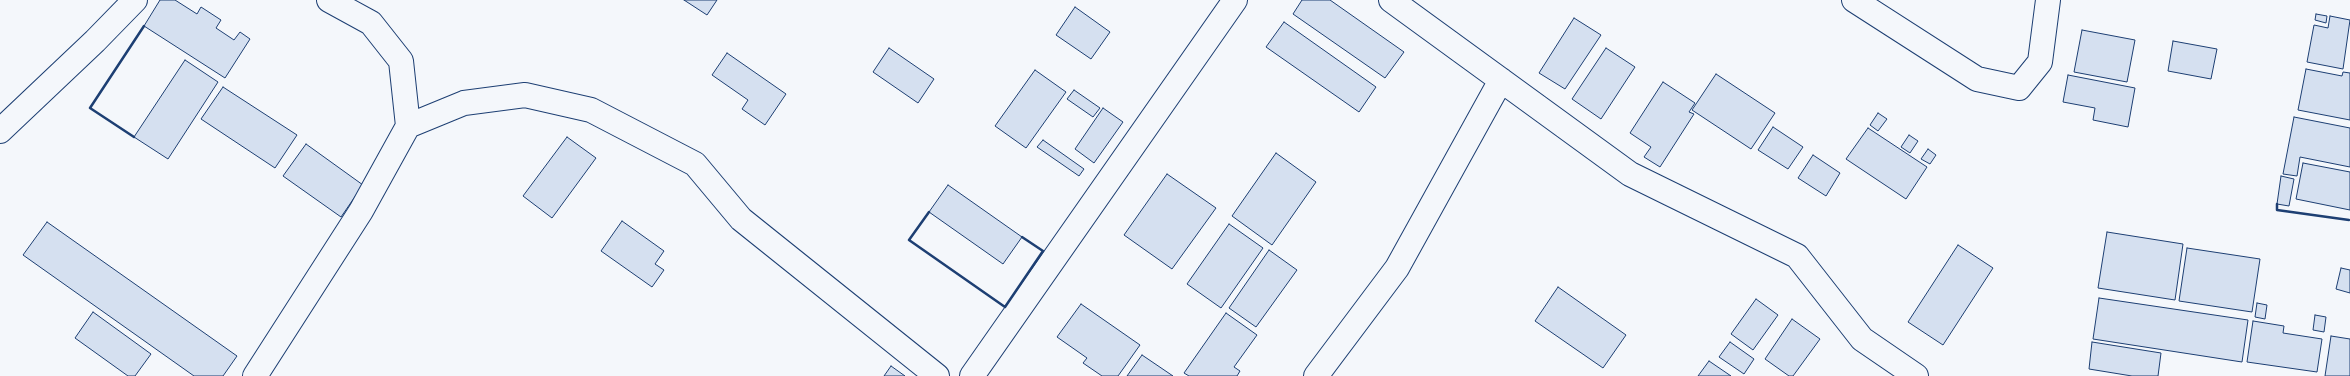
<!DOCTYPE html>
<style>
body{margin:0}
canvas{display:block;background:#f4f7fb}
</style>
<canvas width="2350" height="376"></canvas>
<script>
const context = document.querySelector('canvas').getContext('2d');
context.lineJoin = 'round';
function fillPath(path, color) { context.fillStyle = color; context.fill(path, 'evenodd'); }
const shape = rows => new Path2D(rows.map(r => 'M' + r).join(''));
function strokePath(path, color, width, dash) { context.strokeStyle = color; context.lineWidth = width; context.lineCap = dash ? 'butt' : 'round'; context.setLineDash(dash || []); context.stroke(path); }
const building = shape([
 [160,0,175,0,197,14,201,7,221,20,216,28,234,40,240,32,250,39,225,78,144,26,160,0],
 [684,0,717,0,707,15,684,0],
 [1302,0,1330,0,1404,52,1385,78,1293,14,1302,0],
 [1075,7,1110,32,1091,59,1056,35,1075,7],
 [2316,14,2327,16,2326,23,2315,20,2316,14],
 [2330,16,2350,20,2343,69,2307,62,2314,25,2328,28,2330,16],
 [1574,18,1601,35,1565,89,1539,73,1574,18],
 [1284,22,1376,87,1359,112,1266,47,1284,22],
 [2082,30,2135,40,2127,82,2074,72,2082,30],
 [2173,41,2217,49,2211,79,2168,71,2173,41],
 [889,48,934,79,918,103,873,72,889,48],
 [1606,48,1635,67,1601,119,1572,99,1606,48],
 [727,53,786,94,765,125,742,109,748,100,712,75,727,53],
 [185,60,218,82,168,159,134,137,185,60],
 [2306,69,2342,76,2343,72,2350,73,2350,120,2298,110,2306,69],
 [1035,70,1066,92,1026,148,995,126,1035,70],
 [1716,74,1775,113,1751,149,1692,110,1716,74],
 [2068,75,2135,88,2128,127,2093,120,2095,108,2063,102,2068,75],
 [1663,82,1695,103,1689,112,1694,114,1660,167,1644,157,1651,147,1630,133,1663,82],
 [223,87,297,135,275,168,201,119,223,87],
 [1074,90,1100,108,1093,117,1067,99,1074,90],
 [1103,108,1123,122,1094,163,1075,149,1103,108],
 [1878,113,1887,119,1878,131,1870,125,1878,113],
 [2294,117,2350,128,2350,167,2300,157,2297,176,2283,174,2294,117],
 [1773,127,1803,147,1788,169,1758,150,1773,127],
 [1868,128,1927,167,1906,199,1846,159,1868,128],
 [1909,135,1918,141,1910,153,1901,147,1909,135],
 [567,137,596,158,552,218,523,196,567,137],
 [1043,140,1084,169,1079,176,1037,147,1043,140],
 [306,144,363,185,341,217,283,176,306,144],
 [1928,149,1936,155,1930,164,1921,159,1928,149],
 [1276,153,1316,182,1272,245,1232,216,1276,153],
 [1813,155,1840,173,1826,196,1798,178,1813,155],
 [2303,163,2350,172,2350,210,2296,199,2303,163],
 [1167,174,1216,208,1172,269,1124,235,1167,174],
 [2281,176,2294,179,2289,206,2277,204,2281,176],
 [948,185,1022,237,1003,264,929,212,948,185],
 [622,221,664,251,655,264,664,270,652,287,601,251,622,221],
 [47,222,237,356,223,376,194,376,23,255,47,222],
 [1229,224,1263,248,1221,308,1187,284,1229,224],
 [2107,232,2183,244,2175,300,2098,288,2107,232],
 [1958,245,1993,268,1943,345,1908,322,1958,245],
 [2187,248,2260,259,2252,312,2179,301,2187,248],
 [1269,250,1297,270,1256,327,1229,308,1269,250],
 [2341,268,2350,270,2350,293,2336,289,2341,268],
 [1558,287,1626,335,1603,368,1535,321,1558,287],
 [2099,298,2248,320,2242,362,2093,339,2099,298],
 [1756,299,1778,315,1753,350,1731,334,1756,299],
 [2257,303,2267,305,2265,319,2255,317,2257,303],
 [1081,304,1140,345,1118,376,1102,376,1083,363,1087,358,1057,337,1081,304],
 [93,312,151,354,135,376,128,376,75,338,93,312],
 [1226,313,1257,335,1234,367,1240,371,1237,376,1189,376,1184,373,1226,313],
 [2315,315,2326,317,2324,332,2313,330,2315,315],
 [1792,319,1820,339,1793,376,1789,376,1765,359,1792,319],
 [2253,321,2284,326,2283,333,2322,339,2317,372,2247,362,2253,321],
 [2331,336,2350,339,2350,376,2325,376,2331,336],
 [1730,342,1754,359,1744,374,1719,357,1730,342],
 [2092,342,2161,353,2158,376,2132,376,2089,369,2092,342],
 [1142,355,1173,376,1127,376,1142,355],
 [1709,361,1731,376,1698,376,1709,361],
 [891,366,905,376,884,376,891,366]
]);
fillPath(building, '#d5e0f0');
strokePath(building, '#1d3f73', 1);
const minor = shape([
 [1391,0,1630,174,1797,256,1862,339,1916,376],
 [1854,0,1977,79,2019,88,2040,62,2048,0],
 [408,126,464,103,525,95,591,110,695,164,741,219,937,376],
 [0,131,95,41,135,0],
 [255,376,361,211,408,126,401,61,371,23,329,0],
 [972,376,1235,0],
 [1316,376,1397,268,1501,80]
]);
strokePath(minor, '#1d3f73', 26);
strokePath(minor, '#f4f7fb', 24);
strokePath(shape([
 [134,137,90,108,144,26],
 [2277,204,2277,210,2349,220],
 [929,212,909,240,1005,307,1043,251,1022,237]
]), '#1d3f73', 2.5);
</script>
